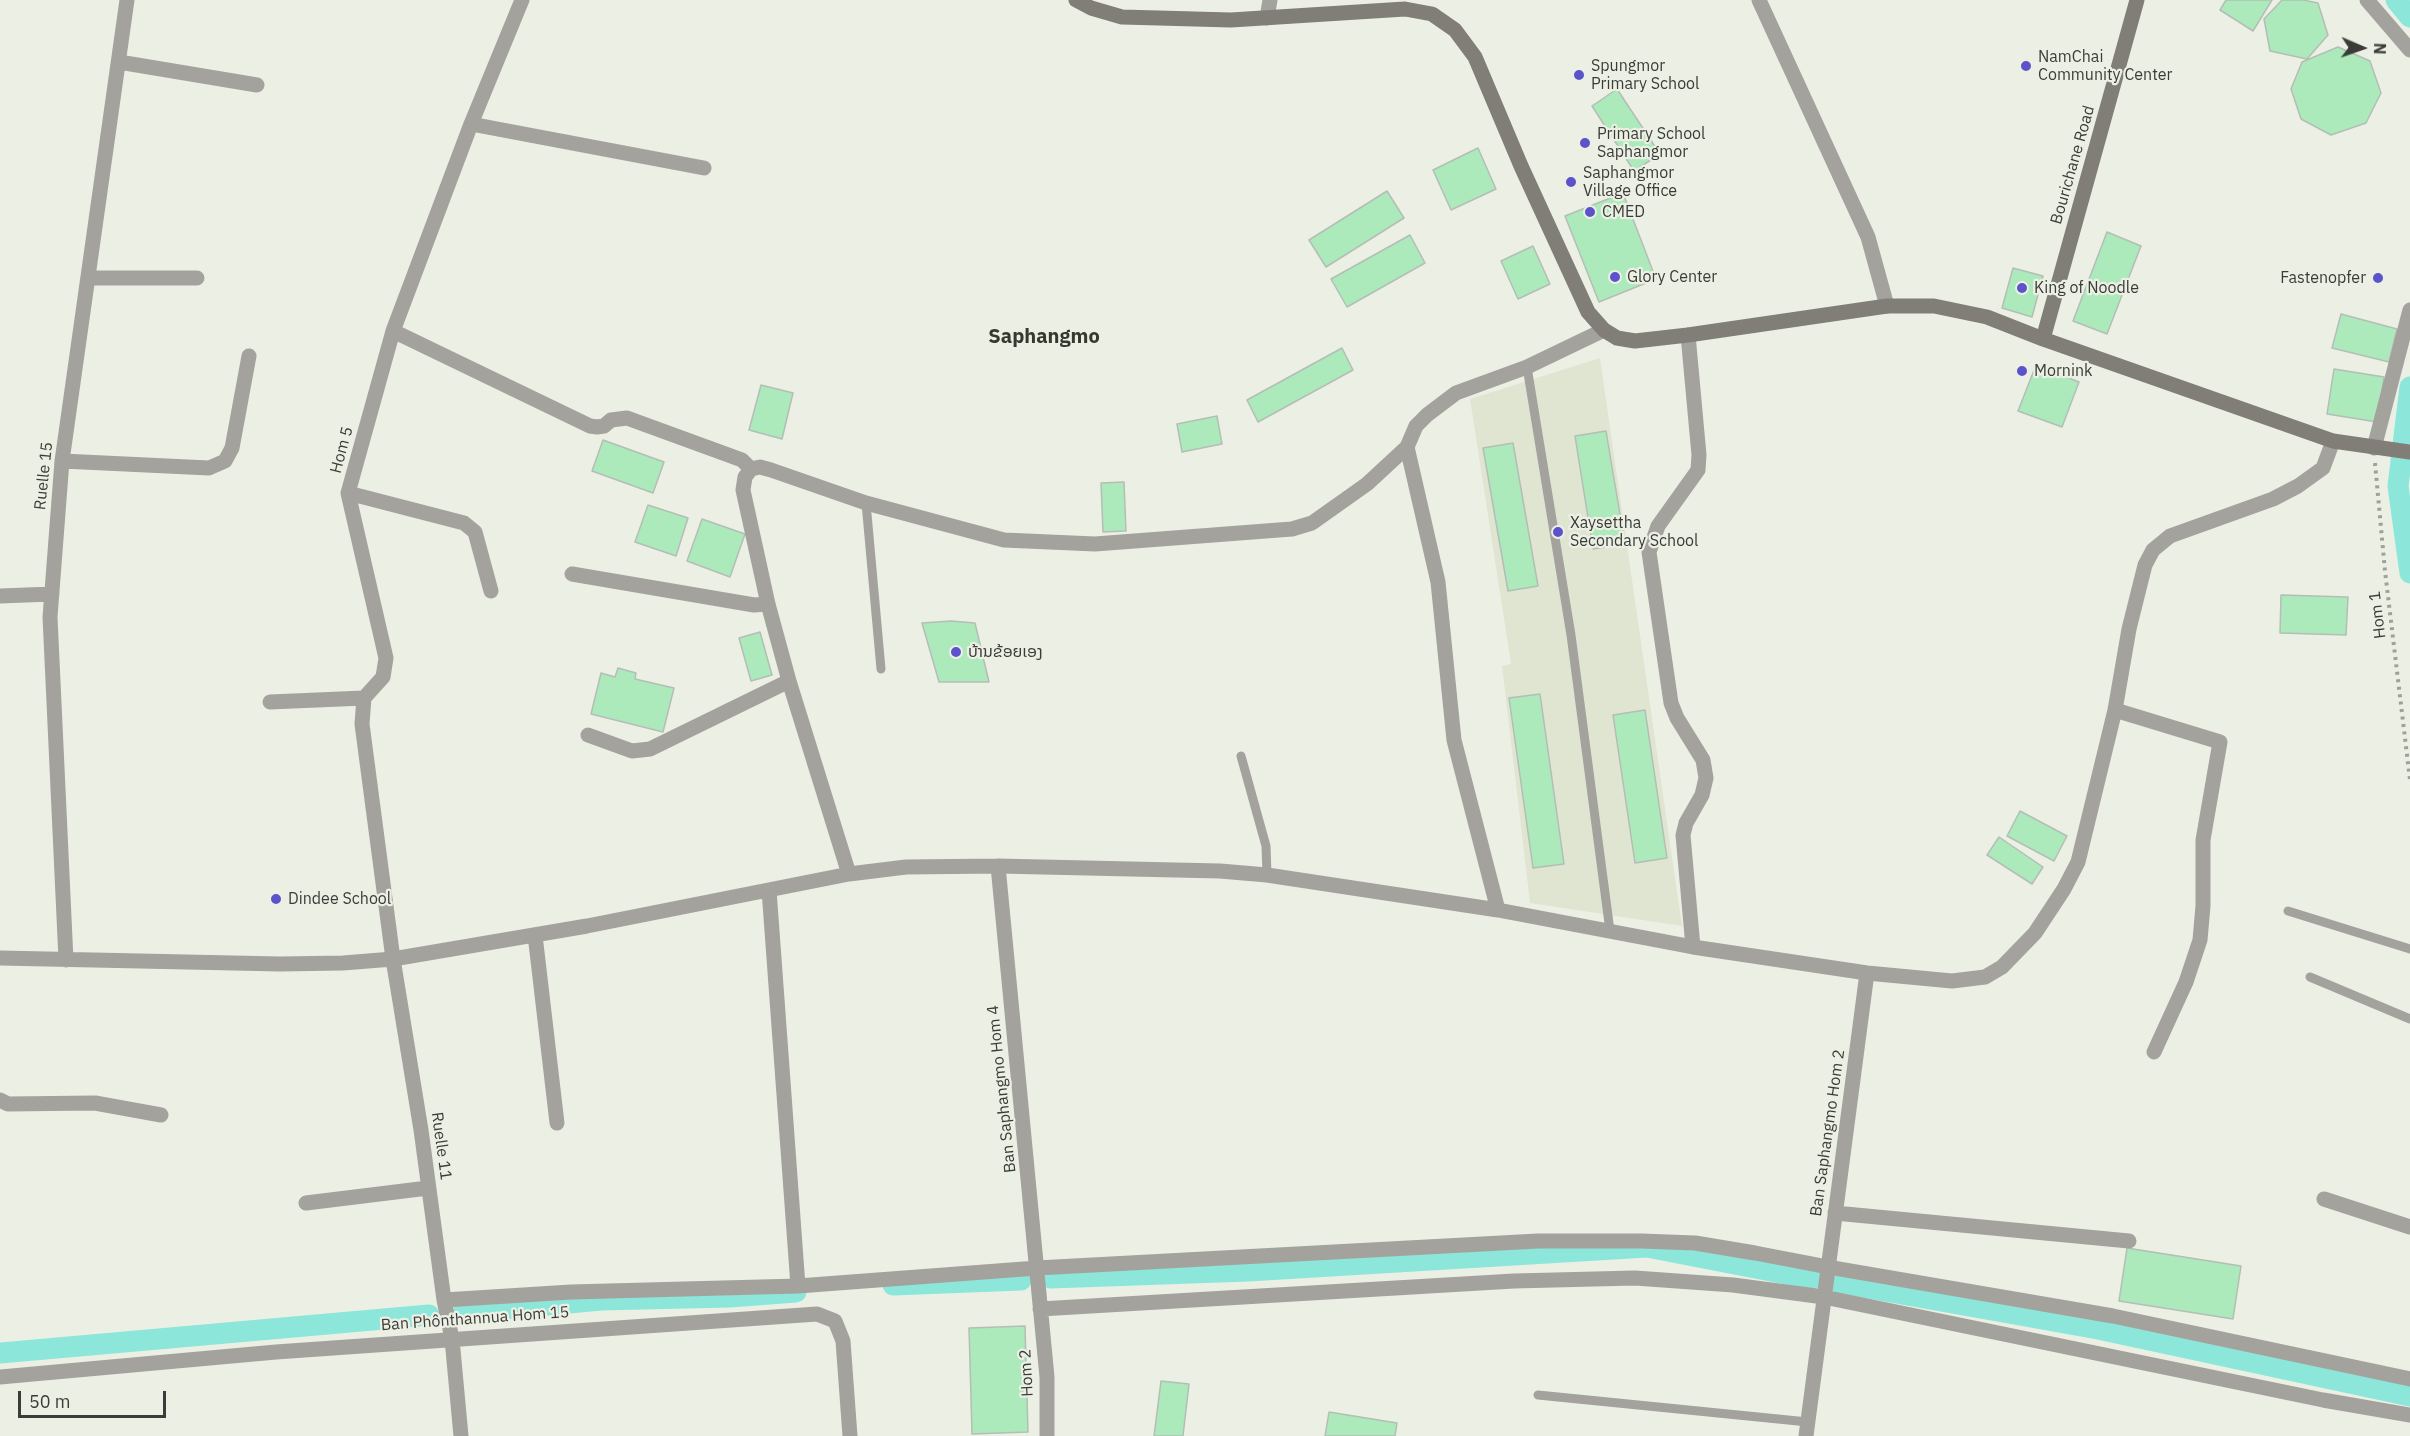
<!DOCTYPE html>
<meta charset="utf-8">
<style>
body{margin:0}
#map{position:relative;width:2410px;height:1436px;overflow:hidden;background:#ecf0e4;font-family:"IBM Plex Sans",sans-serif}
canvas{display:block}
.north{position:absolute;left:2332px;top:18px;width:60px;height:60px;-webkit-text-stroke:4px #ecf0e4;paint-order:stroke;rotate:92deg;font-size:16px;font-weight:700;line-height:24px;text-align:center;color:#3b3c38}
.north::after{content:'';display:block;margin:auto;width:21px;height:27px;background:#3b3c38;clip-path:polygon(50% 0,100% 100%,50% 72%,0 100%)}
.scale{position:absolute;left:18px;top:1391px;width:148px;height:27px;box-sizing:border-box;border:3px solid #3b3c38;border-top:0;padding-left:8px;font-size:18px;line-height:21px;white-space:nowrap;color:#3b3c38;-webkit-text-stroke:4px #ecf0e4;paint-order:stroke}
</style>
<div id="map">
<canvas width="2410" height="1436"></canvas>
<div class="north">N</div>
<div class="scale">50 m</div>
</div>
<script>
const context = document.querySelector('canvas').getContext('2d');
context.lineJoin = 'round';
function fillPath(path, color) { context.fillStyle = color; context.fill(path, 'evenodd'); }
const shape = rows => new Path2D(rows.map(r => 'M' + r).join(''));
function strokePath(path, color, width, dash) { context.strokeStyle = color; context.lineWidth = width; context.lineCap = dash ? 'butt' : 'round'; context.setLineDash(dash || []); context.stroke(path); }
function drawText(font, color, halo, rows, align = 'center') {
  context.font = font + ' "IBM Plex Sans","Noto Sans Lao",sans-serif'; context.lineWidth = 4.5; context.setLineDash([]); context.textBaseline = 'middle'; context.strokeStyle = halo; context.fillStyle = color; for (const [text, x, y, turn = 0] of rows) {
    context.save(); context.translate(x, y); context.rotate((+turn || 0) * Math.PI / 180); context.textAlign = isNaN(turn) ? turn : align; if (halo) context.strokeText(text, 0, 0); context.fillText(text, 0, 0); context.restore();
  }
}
fillPath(shape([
 [1600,358,1682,926,1530,903,1502,666,1511,664,1470,399]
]), '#e0e5d2');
strokePath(shape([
 [2396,0,2410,17],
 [2410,387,2398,486,2410,573],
 [1051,1278,1248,1271,1647,1247,1812,1279],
 [1840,1283,2098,1329,2410,1396],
 [893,1285,1021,1280],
 [463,1313,601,1300,730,1297,796,1292],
 [0,1353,429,1315]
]), '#8ce6da', 21);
const building = shape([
 [2226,0,2272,0,2253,31,2220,10,2226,0],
 [2282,0,2303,0,2318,3,2328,35,2307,59,2270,51,2264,19,2282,0],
 [2338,47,2370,61,2381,93,2366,123,2331,135,2301,119,2291,89,2302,62,2338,47],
 [1617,89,1660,154,1634,171,1592,106,1617,89],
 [1478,148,1496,189,1451,210,1433,170,1478,148],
 [1387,191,1404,218,1326,267,1309,240,1387,191],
 [1623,193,1656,279,1599,302,1565,216,1623,193],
 [2107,232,2141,246,2107,334,2073,321,2107,232],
 [1410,235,1425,263,1347,307,1331,279,1410,235],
 [1533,246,1550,284,1518,299,1501,261,1533,246],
 [2013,268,2043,276,2032,317,2002,308,2013,268],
 [2341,314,2397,329,2389,362,2332,348,2341,314],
 [1342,348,1353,370,1258,422,1247,400,1342,348],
 [2036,365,2079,382,2062,427,2018,411,2036,365],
 [2334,369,2384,377,2377,422,2327,414,2334,369],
 [761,385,793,393,782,439,749,430,761,385],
 [1217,416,1222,444,1182,452,1177,424,1217,416],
 [1606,431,1625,544,1593,549,1575,436,1606,431],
 [603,440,664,462,653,493,592,471,603,440],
 [1513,443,1538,586,1508,591,1483,448,1513,443],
 [1124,482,1126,531,1103,532,1101,483,1124,482],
 [648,505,688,518,676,556,635,542,648,505],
 [702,519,745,534,730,577,687,561,702,519],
 [2281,595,2348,597,2346,635,2280,633,2281,595],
 [951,621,975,623,989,682,939,682,922,623,951,621],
 [760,632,772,675,751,681,739,638,760,632],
 [618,668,636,673,635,679,674,688,663,732,591,714,601,673,615,677,618,668],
 [1540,694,1564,864,1533,868,1509,698,1540,694],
 [1645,710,1667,858,1635,863,1613,715,1645,710],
 [2020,811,2067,836,2054,861,2007,836,2020,811],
 [1999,837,2043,867,2032,884,1987,855,1999,837],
 [2127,1248,2241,1266,2233,1319,2119,1301,2127,1248],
 [1025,1326,1028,1432,972,1434,969,1328,1025,1326],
 [1161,1381,1189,1384,1183,1436,1154,1436,1161,1381],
 [1329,1412,1397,1423,1395,1436,1325,1436,1329,1412]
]);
fillPath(building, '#ace9bb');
strokePath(building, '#b4beb6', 1.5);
strokePath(shape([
 [2375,463,2385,571,2410,780]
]), '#9ea199', 4, [3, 4.5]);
strokePath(shape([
 [1527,367,1571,635,1610,931],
 [866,503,881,669],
 [1241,756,1266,846,1267,875],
 [2288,911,2410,949],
 [2310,977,2410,1019],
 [1538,1395,1808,1422]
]), '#a4a29d', 9);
strokePath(shape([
 [1759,0,1868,237,1887,306],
 [2367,0,2410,50],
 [1267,18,1270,0],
 [119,62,257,85],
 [471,124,704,168],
 [88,278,197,278],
 [393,331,590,426,597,427,604,426,611,420,627,418,742,460,751,469],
 [1688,335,1699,455,1698,470,1658,526,1649,552,1671,703,1677,718,1703,760,1706,778,1702,795,1686,823,1683,835,1693,947],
 [1407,447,1438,582,1454,740,1498,910],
 [2374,448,2410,310],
 [62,461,209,468,225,461,232,448,249,356],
 [348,493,464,523,475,532,491,591],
 [572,574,754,605,768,604],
 [0,596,52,594],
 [270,702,364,698],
 [2115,710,2220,742,2203,840,2203,906,2200,940,2186,982,2154,1052],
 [588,735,632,751,650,749,789,681],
 [998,866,1047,1377,1047,1436],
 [849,874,789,681,768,604,743,490,745,477,751,469,760,467,771,470,866,503,1004,540,1095,544,1292,529,1312,523,1367,484,1407,447,1416,426,1427,415,1456,393,1527,367,1604,330],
 [769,890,798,1286],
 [535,935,557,1123],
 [0,958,280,964,343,963,393,959,587,926,849,874,906,867,998,866,1220,871,1267,875,1498,910,1693,947,1867,973,1952,981,1985,977,2002,967,2035,933,2064,889,2078,862,2115,710,2129,629,2145,565,2153,550,2170,536,2273,499,2298,486,2323,468,2333,441],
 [66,960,50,617,62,461,127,0],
 [0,1100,8,1104,95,1103,161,1115],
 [2324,1199,2410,1227],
 [306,1203,428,1188],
 [1835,1213,2129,1241],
 [444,1300,571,1292,798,1286,1037,1268,1538,1241,1641,1241,1695,1243,1755,1253,1828,1267,2113,1316,2410,1379],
 [1040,1309,1514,1281,1635,1278,1733,1285,1824,1297,2323,1400,2410,1415],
 [0,1377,276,1352,817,1314,835,1321,843,1341,850,1436],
 [461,1436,452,1339,444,1300,421,1130,393,959,362,724,364,698,383,677,386,658,348,493,393,331,471,124,522,0],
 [1806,1436,1867,973]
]), '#a4a29d', 15);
strokePath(shape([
 [1076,0,1091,8,1122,17,1231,20,1405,9,1432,14,1455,30,1475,57,1521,166,1588,312,1604,330,1617,338,1635,341,1688,335,1887,306,1934,306,1987,317,2043,339,2333,441,2410,452],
 [2043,339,2137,0]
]), '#807e77', 15);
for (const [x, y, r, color] of [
 [2026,66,6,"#5c53cb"],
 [1579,75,6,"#5c53cb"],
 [1585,143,6,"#5c53cb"],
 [1571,182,6,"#5c53cb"],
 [1590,212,6,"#5c53cb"],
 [1615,277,6,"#5c53cb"],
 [2378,278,6,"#5c53cb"],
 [2022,288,6,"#5c53cb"],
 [2022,371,6,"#5c53cb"],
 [1558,532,6,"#5c53cb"],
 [956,652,6,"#5c53cb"],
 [276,899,6,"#5c53cb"]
]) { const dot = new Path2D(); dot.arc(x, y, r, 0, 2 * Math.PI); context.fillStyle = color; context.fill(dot); strokePath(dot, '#ecf0e4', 2); }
drawText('16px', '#3b3c38', '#ecf0e4', [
 ["NamChai",2038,57],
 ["Community Center",2038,75],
 ["Spungmor",1591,66],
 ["Primary School",1591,84],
 ["Primary School",1597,134],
 ["Saphangmor",1597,152],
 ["Saphangmor",1583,173],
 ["Village Office",1583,191],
 ["CMED",1602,212],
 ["Glory Center",1627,277],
 ["Fastenopfer",2366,278,"right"],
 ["King of Noodle",2034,288],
 ["Mornink",2034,371],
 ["Xaysettha",1570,523],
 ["Secondary School",1570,541],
 ["ບ້ານຂ້ອຍເອງ",968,652],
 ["Dindee School",288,899]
], 'left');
drawText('16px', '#3b3c38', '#ecf0e4', [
 ["Bourichane Road",2073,165,-74],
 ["Hom 5",342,450,-75],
 ["Ruelle 15",44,476,-84],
 ["Hom 1",2378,615,-97],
 ["Ban Saphangmo Hom 4",1002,1089,-96],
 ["Ban Saphangmo Hom 2",1828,1133,-82],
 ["Ruelle 11",441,1146,82],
 ["Ban Phônthannua Hom 15",475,1319,-4],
 ["Hom 2",1027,1373,-93]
]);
drawText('bold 20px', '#36392f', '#ecf0e4', [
 ["Saphangmo",1044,337]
]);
</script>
